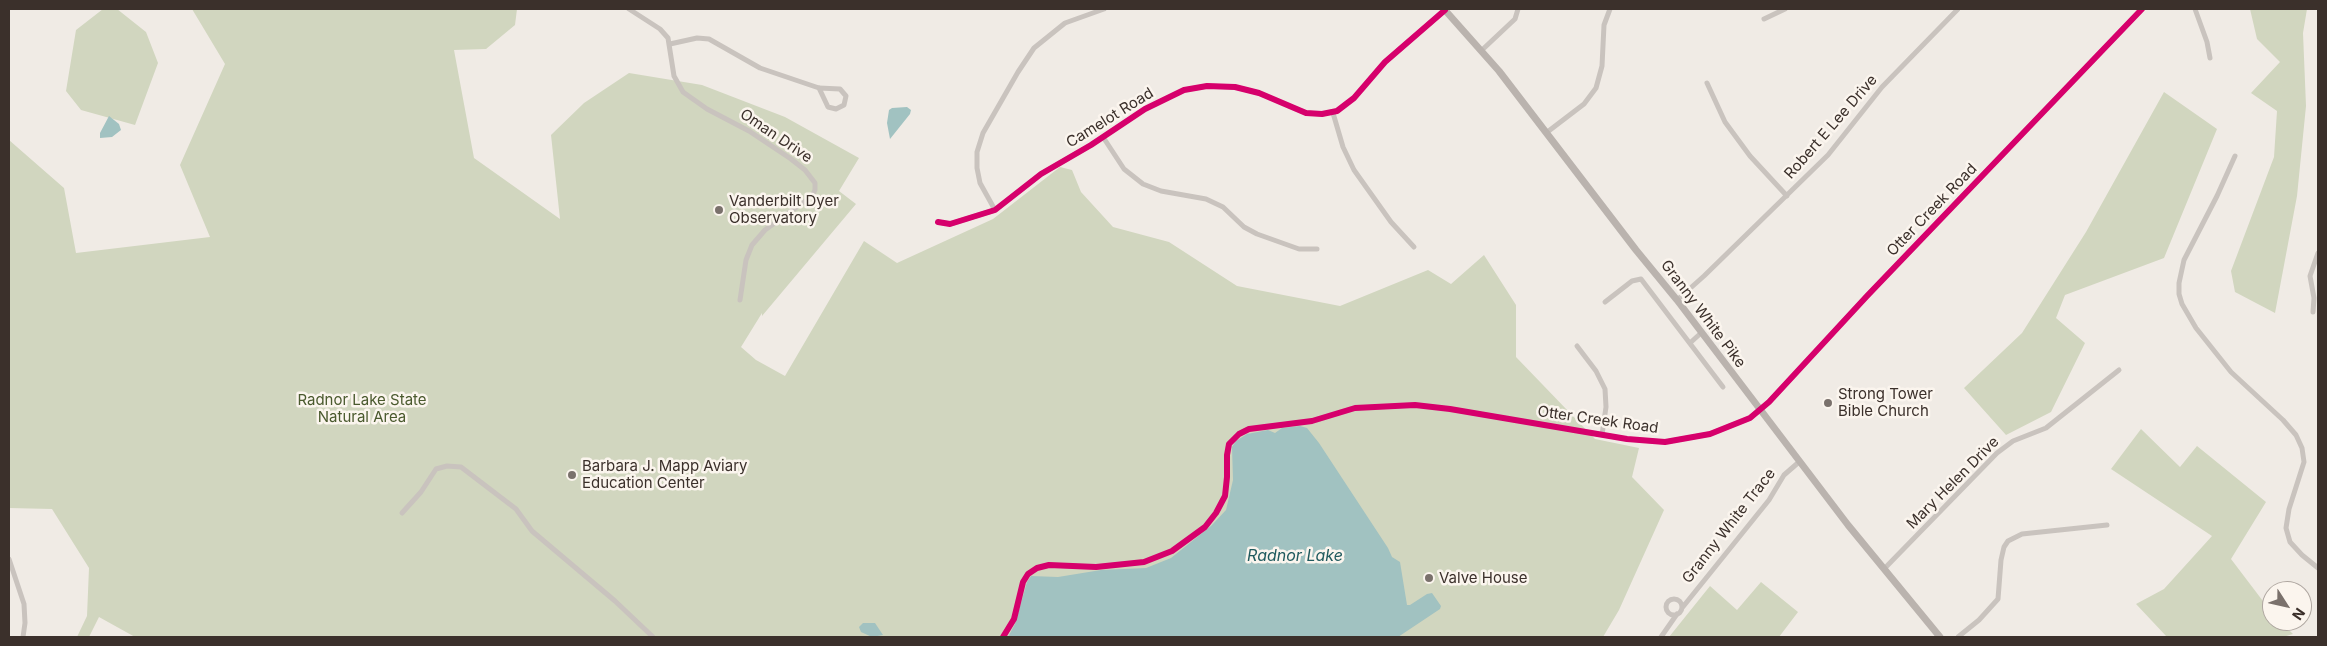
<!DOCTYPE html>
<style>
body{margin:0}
#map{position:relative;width:2327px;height:646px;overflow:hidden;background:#f0ebe5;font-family:Inter,sans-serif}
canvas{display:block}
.frame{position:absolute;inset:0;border:10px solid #3b302b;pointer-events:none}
.north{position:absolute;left:2262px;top:581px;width:50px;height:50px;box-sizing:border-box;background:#fbf5ee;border:1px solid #aea6a0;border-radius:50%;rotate:125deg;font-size:14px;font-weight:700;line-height:20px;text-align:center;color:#3b302b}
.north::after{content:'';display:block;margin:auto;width:18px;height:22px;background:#7a716c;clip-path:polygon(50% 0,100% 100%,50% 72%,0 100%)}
</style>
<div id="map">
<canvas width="2327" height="646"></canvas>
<div class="frame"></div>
<div class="north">N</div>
</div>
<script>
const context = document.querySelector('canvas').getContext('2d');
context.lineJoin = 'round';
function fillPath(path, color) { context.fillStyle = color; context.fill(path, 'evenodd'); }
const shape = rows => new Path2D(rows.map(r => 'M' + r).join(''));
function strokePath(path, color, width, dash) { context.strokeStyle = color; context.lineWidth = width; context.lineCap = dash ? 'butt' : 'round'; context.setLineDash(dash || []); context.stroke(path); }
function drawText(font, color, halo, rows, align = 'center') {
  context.font = font + ' Inter,sans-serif'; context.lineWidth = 5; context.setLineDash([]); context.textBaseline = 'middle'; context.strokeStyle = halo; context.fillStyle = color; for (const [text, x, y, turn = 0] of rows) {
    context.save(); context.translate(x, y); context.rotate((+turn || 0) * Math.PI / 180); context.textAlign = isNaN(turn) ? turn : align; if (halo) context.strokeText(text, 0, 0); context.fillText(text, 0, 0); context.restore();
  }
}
fillPath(shape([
 [103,9,117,9,146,32,158,63,135,125,81,110,66,91,76,30],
 [192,9,517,9,515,25,486,49,454,50,474,158,560,219,551,135,584,103,629,73,702,85,785,117,859,158,839,191,856,204,762,316,762,313,741,347,756,360,785,376,864,241,897,263,993,219,1060,167,1072,170,1081,192,1113,227,1169,242,1237,286,1340,306,1428,270,1451,284,1484,255,1516,305,1516,357,1595,439,1639,448,1632,477,1664,510,1619,610,1603,637,135,637,99,617,89,637,77,637,87,616,89,568,52,509,9,508,9,140,64,188,76,253,210,237,180,165,225,64],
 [2250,9,2307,9,2303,33,2306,106,2297,196,2275,313,2235,292,2231,271,2274,157,2277,111,2251,93,2280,62,2257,39],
 [2164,92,2217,129,2164,258,2065,295,2056,318,2085,343,2051,412,2006,435,1964,388,2022,333,2086,232],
 [2141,429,2180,467,2197,446,2266,502,2231,559,2272,613,2272,621,2280,621,2293,634,2283,637,2167,637,2136,604,2164,589,2212,536,2111,469],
 [1761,582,1798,612,1779,637,1669,637,1710,586,1737,610]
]), '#d1d6bf');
fillPath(shape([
 [907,107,911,110,910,114,890,139,887,123,889,110,892,108],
 [109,116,119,124,121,130,112,137,100,138,100,133],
 [1300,426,1307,428,1319,443,1388,548,1392,557,1400,562,1407,605,1410,605,1427,594,1432,593,1441,606,1440,609,1398,637,1008,637,1015,624,1027,582,1031,576,1058,577,1101,570,1146,568,1171,558,1211,526,1226,510,1233,480,1232,447,1236,441,1247,434,1268,430,1275,433,1282,428],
 [863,623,875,623,883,635,872,637,861,632,859,627]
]), '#a1c2c1');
strokePath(shape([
 [629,9,660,29,668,38,674,76,683,92,707,109,749,131,791,159,805,170,815,183,815,190,812,196,765,230,752,245,746,260,740,300],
 [2195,9,2207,42,2210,58],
 [1764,19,1785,9],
 [670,44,697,38,709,39,760,68,819,88,840,89,846,96,844,105,836,109,828,107,819,88],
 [1482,50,1515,19,1518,9],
 [1707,83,1725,122,1750,156,1787,196],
 [1333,113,1343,147,1354,170,1391,222,1414,247],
 [1546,133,1584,104,1596,88,1602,66,1604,25,1610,9],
 [1103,137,1124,169,1143,184,1161,191,1206,199,1223,207,1244,227,1257,234,1299,249,1317,249],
 [2235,156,2217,196,2184,260,2179,283,2179,294,2182,304,2196,328,2231,372,2283,420,2296,435,2302,448,2304,462,2289,509,2286,528,2290,542,2302,555,2318,568],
 [995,210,980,183,977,168,977,152,983,133,1018,72,1034,48,1065,23,1104,9],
 [938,222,950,224,995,210,1041,174,1091,145,1145,109,1184,90,1207,86,1235,87,1259,93,1306,113,1322,114,1337,111,1354,98,1385,62,1445,10],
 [1677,300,1704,276,1828,155,1882,87,1958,9],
 [1605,302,1632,281,1641,279,1723,387],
 [2313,312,2314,298,2310,276,2318,253],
 [1690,343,1701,333],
 [1577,346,1596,371,1605,389,1606,407,1602,435],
 [402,513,421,492,436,469,447,466,461,467,516,509,532,531,615,601,653,637],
 [9,559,24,604,25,623,23,637],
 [1884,569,1997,453,2013,441,2046,428,2119,370],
 '1666 607a8 8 0 1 1 16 0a8 8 0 1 1-16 0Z',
 [1682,608,1769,500,1784,475,1799,462],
 [1003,637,1014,619,1023,582,1028,574,1037,568,1049,565,1096,567,1144,562,1172,551,1205,527,1216,513,1225,496,1227,477,1227,455,1229,444,1239,434,1249,429,1312,421,1355,408,1415,405,1450,409,1627,439,1665,442,1710,434,1750,418,1769,402,1867,296,2142,9],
 [1661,637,1677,614],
 [1958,637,1979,620,1998,599,2001,560,2004,547,2008,541,2022,534,2107,525]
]), '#c9c3be', 5);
strokePath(shape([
 [1444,9,1499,71,1636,250,1677,300,1848,525,1940,637]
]), '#bab3ae', 7);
strokePath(shape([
 [938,222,950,224,995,210,1041,174,1091,145,1145,109,1184,90,1207,86,1235,87,1259,93,1306,113,1322,114,1337,111,1354,98,1385,62,1445,10],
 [1003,637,1014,619,1023,582,1028,574,1037,568,1049,565,1096,567,1144,562,1172,551,1205,527,1216,513,1225,496,1227,477,1227,455,1229,444,1239,434,1249,429,1312,421,1355,408,1415,405,1450,409,1627,439,1665,442,1710,434,1750,418,1769,402,1867,296,2142,9]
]), '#d6006c', 6);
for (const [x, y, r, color] of [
 [719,210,5,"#7a716c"],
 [1828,403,5,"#7a716c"],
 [572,475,5,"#7a716c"],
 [1429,578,5,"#7a716c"]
]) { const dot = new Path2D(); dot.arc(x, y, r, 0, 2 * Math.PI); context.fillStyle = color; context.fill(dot); strokePath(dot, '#fbf5ee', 2); }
drawText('15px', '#3b302b', '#fbf5ee', [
 ["Camelot Road",1110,118,-32],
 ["Robert E Lee Drive",1831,127,-49],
 ["Oman Drive",776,136,34],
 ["Otter Creek Road",1932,210,-46],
 ["Granny White Pike",1703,314,53],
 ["Otter Creek Road",1598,420,8],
 ["Mary Helen Drive",1953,483,-45],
 ["Granny White Trace",1729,526,-52]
]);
drawText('15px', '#3b302b', '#fbf5ee', [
 ["Vanderbilt Dyer",729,201],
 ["Observatory",729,218],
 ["Strong Tower",1838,394],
 ["Bible Church",1838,411],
 ["Barbara J. Mapp Aviary",582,466],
 ["Education Center",582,483],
 ["Valve House",1439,578]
], 'left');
drawText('15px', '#4a5a2e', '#fbf5ee', [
 ["Radnor Lake State",362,400],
 ["Natural Area",362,417]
]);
drawText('italic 16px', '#1f5a5e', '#fbf5ee', [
 ["Radnor Lake",1295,556]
]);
</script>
